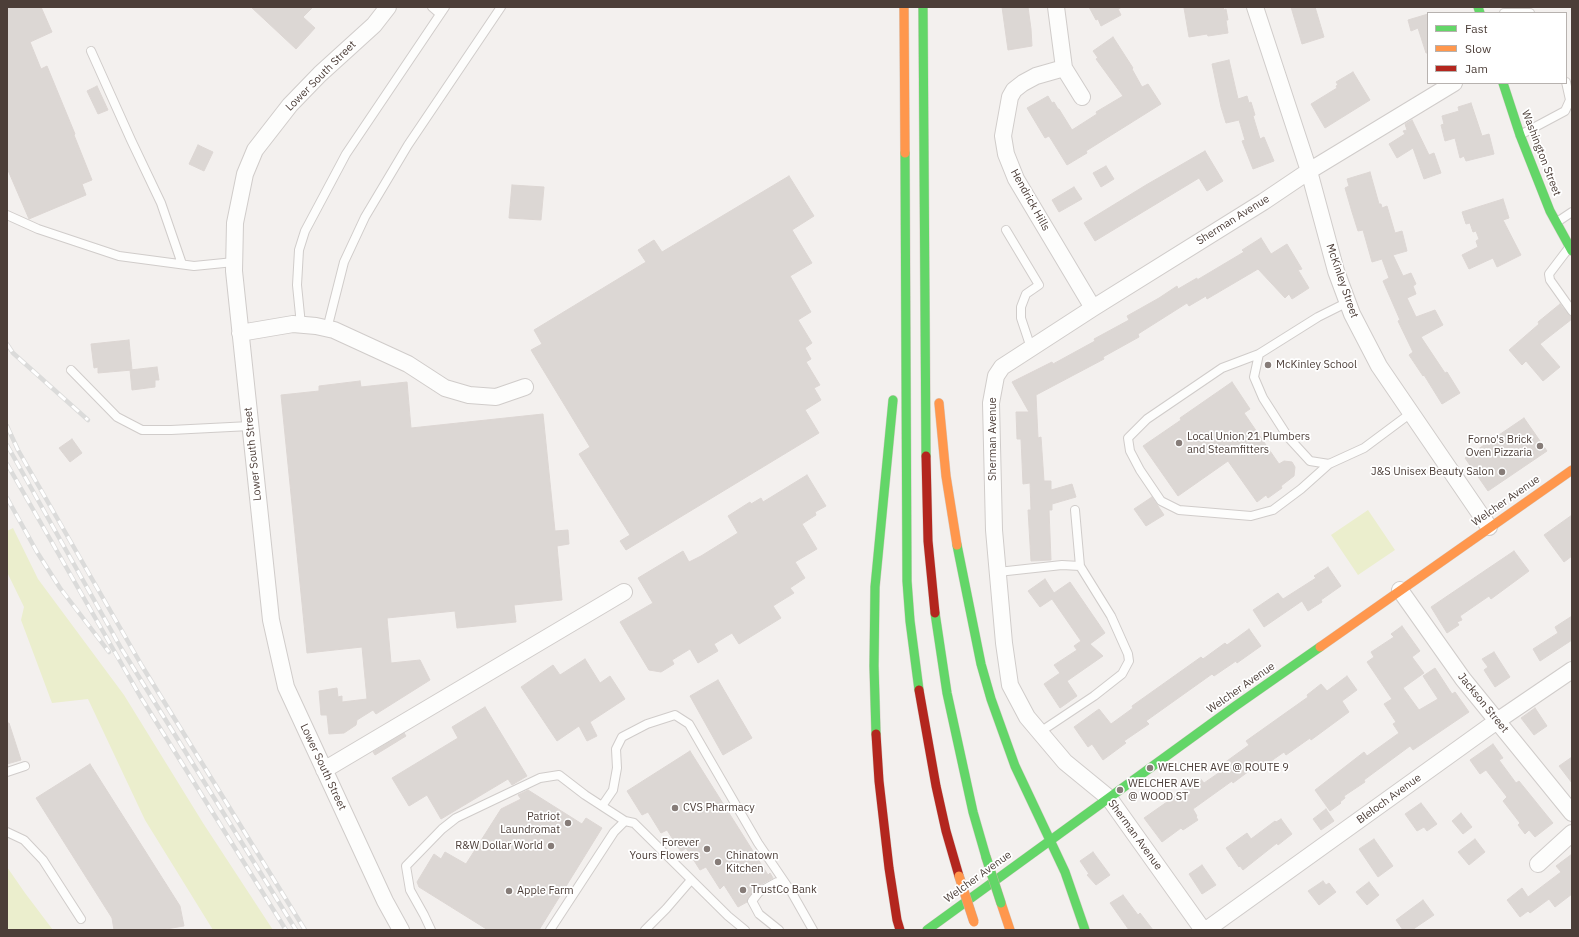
<!DOCTYPE html>
<style>
body{margin:0}
#map{position:relative;width:1579px;height:937px;overflow:hidden;background:#f3f0ee;font-family:"IBM Plex Sans",sans-serif}
canvas{display:block}
.frame{position:absolute;inset:0;border:8px solid #4c3e38;pointer-events:none}
.legend{position:absolute;left:1427px;top:12px;width:140px;height:72px;box-sizing:border-box;background:#fff;border:1px solid #b7b2af;margin:0;padding:5px 7px;list-style:none;font-size:12px;color:#4c3e38}
.legend li{display:flex;align-items:center;gap:8px;height:20px}
.legend b{width:20px;border:1px solid #b7b2af}
</style>
<div id="map">
<canvas width="1579" height="937"></canvas>
<div class="frame"></div>
<ul class="legend">
<li><b style="height:5px;background:#63d668"></b>Fast</li>
<li><b style="height:5px;background:#ff974d"></b>Slow</li>
<li><b style="height:5px;background:#b3261e"></b>Jam</li>
</ul>
</div>
<script>
const context = document.querySelector('canvas').getContext('2d');
context.lineJoin = 'round';
function fillPath(path, color) { context.fillStyle = color; context.fill(path, 'evenodd'); }
const shape = rows => new Path2D(rows.map(r => 'M' + r).join(''));
function strokePath(path, color, width, dash) { context.strokeStyle = color; context.lineWidth = width; context.lineCap = dash ? 'butt' : 'round'; context.setLineDash(dash || []); context.stroke(path); }
function drawText(font, color, halo, rows, align = 'center') {
  context.font = font + ' "IBM Plex Sans",sans-serif'; context.lineWidth = 3.5; context.setLineDash([]); context.textBaseline = 'middle'; context.strokeStyle = halo; context.fillStyle = color; for (const [text, x, y, turn = 0] of rows) {
    context.save(); context.translate(x, y); context.rotate((+turn || 0) * Math.PI / 180); context.textAlign = isNaN(turn) ? turn : align; if (halo) context.strokeText(text, 0, 0); context.fillText(text, 0, 0); context.restore();
  }
}
fillPath(shape([
 [1368,510,1395,550,1358,575,1331,535],
 [13,528,38,579,124,695,203,823,273,930,213,930,145,820,88,699,52,703,21,620,24,607,7,572,7,531],
 [7,867,25,893,53,930,7,930]
]), '#ebeecd');
const building = shape([
 [7,7,41,7,52,32,30,42,41,69,47,66,75,134,74,135,92,180,82,184,86,195,29,219,7,168,7,7],
 [251,7,313,7,303,17,315,28,296,49,251,7],
 [1002,7,1028,7,1031,29,1032,46,1008,50,1002,7],
 [1089,7,1122,7,1118,9,1121,15,1101,26,1098,19,1096,20,1089,7],
 [1191,7,1223,7,1224,10,1226,9,1228,20,1226,20,1228,33,1208,36,1207,34,1189,37,1184,8,1191,7],
 [1291,7,1315,7,1324,37,1302,44,1291,7],
 [1428,14,1428,53,1426,53,1418,28,1411,31,1408,20,1428,14],
 [1113,37,1133,68,1132,69,1142,87,1148,84,1161,104,1086,151,1087,153,1067,165,1049,136,1045,138,1027,108,1048,96,1052,103,1054,102,1058,109,1059,109,1072,130,1097,114,1096,112,1123,96,1096,59,1098,58,1093,51,1113,37],
 [1229,60,1238,99,1247,96,1249,103,1251,102,1255,115,1253,116,1260,139,1264,137,1274,161,1253,169,1242,141,1245,140,1239,120,1226,123,1221,107,1212,64,1229,60],
 [1353,72,1370,100,1325,128,1311,104,1337,88,1336,86,1338,85,1336,82,1353,72],
 [97,86,108,110,98,114,87,91,97,86],
 [1471,103,1482,136,1489,134,1494,154,1466,161,1464,156,1460,158,1455,138,1445,141,1441,125,1444,124,1442,116,1459,111,1458,107,1471,103],
 [1412,120,1429,155,1434,153,1441,173,1424,179,1413,148,1397,158,1389,144,1405,134,1403,131,1407,130,1405,124,1412,120],
 [198,145,213,152,204,171,189,164,198,145],
 [1205,151,1223,181,1207,191,1199,178,1095,241,1084,223,1146,185,1205,151],
 [1106,166,1114,179,1101,187,1093,173,1106,166],
 [1370,172,1379,204,1381,204,1382,208,1387,206,1395,233,1402,231,1407,251,1393,255,1403,276,1411,273,1416,284,1413,286,1416,294,1407,298,1416,317,1435,310,1443,325,1421,337,1445,373,1447,372,1460,393,1442,404,1424,375,1423,376,1409,355,1413,352,1398,321,1400,320,1383,281,1389,278,1382,259,1372,262,1363,230,1358,231,1352,212,1345,188,1349,186,1347,179,1370,172],
 [789,176,814,216,792,230,812,263,790,276,811,312,798,320,812,343,805,348,811,359,806,362,820,385,814,388,821,400,805,410,819,433,626,550,620,541,630,535,579,454,590,447,531,350,542,344,534,330,646,262,638,250,654,240,662,252,789,176],
 [512,185,544,187,541,220,509,218,512,185],
 [1074,187,1082,199,1059,212,1052,200,1074,187],
 [1503,199,1509,218,1503,220,1521,255,1497,267,1493,258,1469,269,1462,255,1478,247,1476,241,1479,239,1476,231,1473,232,1470,223,1466,224,1462,212,1503,199],
 [1261,238,1271,254,1287,244,1302,269,1298,270,1309,288,1292,299,1289,294,1285,298,1258,269,1207,299,1206,296,1189,306,1187,303,1138,334,1139,337,1103,357,1104,359,1036,395,1038,438,1041,437,1044,481,1051,481,1051,490,1072,484,1076,497,1052,504,1052,510,1049,510,1051,560,1031,561,1028,510,1031,510,1030,483,1023,484,1021,439,1017,439,1016,412,1029,412,1012,382,1052,362,1053,364,1095,341,1094,339,1129,320,1127,316,1159,298,1177,286,1178,289,1197,278,1197,280,1244,252,1242,250,1261,238],
 [1560,304,1568,314,1572,317,1572,319,1540,344,1560,367,1543,381,1526,361,1522,365,1509,350,1539,324,1538,322,1560,304],
 [129,340,132,370,98,373,98,367,94,368,91,344,129,340],
 [157,367,159,380,155,380,155,387,132,390,130,370,157,367],
 [360,381,361,387,407,382,411,428,543,414,555,531,568,530,569,544,557,546,562,600,514,605,516,622,457,628,455,611,387,618,391,663,420,660,430,680,376,714,373,710,357,720,356,725,344,733,329,734,327,715,321,715,319,691,337,688,338,697,342,696,342,702,367,699,362,647,307,653,281,395,319,391,319,386,360,381],
 [1232,382,1250,409,1244,413,1279,464,1284,461,1292,462,1295,467,1294,476,1281,486,1282,488,1268,498,1266,495,1257,502,1228,461,1178,496,1143,446,1181,420,1180,418,1232,382],
 [1524,418,1547,451,1488,491,1465,458,1524,418],
 [72,439,82,453,70,462,59,448,72,439],
 [807,475,826,506,815,512,816,515,802,524,817,549,795,562,805,578,790,588,794,593,773,606,781,618,739,644,732,633,714,644,718,651,698,663,690,649,672,660,674,664,661,672,649,670,620,622,653,603,638,578,683,551,689,562,701,556,738,533,728,516,750,502,751,504,761,498,763,502,807,475],
 [1152,497,1164,515,1146,526,1134,509,1152,497],
 [1572,515,1572,556,1564,562,1544,535,1572,515],
 [1514,551,1529,571,1491,599,1489,596,1460,616,1462,620,1457,622,1459,625,1447,633,1431,607,1514,551],
 [1328,567,1341,586,1321,600,1322,602,1308,611,1302,601,1264,627,1253,610,1278,593,1283,599,1316,578,1314,576,1328,567],
 [1045,579,1054,593,1070,582,1105,633,1090,644,1103,656,1067,681,1077,696,1060,708,1044,684,1060,673,1054,665,1077,650,1074,646,1081,641,1052,599,1040,607,1028,591,1045,579],
 [1572,616,1572,640,1540,661,1533,649,1558,633,1555,627,1572,616],
 [1402,626,1420,651,1412,657,1424,673,1403,688,1419,710,1438,699,1423,676,1435,668,1452,694,1455,692,1469,712,1413,750,1410,746,1364,780,1365,782,1344,796,1345,798,1340,802,1341,803,1330,811,1315,790,1364,752,1367,756,1399,733,1393,724,1396,722,1384,704,1392,699,1367,662,1374,657,1371,652,1394,637,1391,634,1402,626],
 [1249,629,1261,646,1237,663,1236,661,1214,676,1212,674,1146,721,1149,724,1124,741,1126,743,1103,760,1092,744,1088,747,1074,727,1099,709,1111,724,1133,708,1132,706,1201,657,1203,659,1225,643,1227,645,1249,629],
 [1494,652,1510,677,1495,687,1484,670,1488,667,1482,659,1494,652],
 [585,659,600,683,610,676,625,699,590,722,597,736,587,741,579,726,557,741,521,687,553,665,560,675,585,659],
 [1347,676,1357,690,1342,701,1349,712,1311,740,1310,738,1286,755,1284,752,1264,766,1261,762,1233,783,1232,781,1193,809,1197,816,1196,817,1198,820,1183,830,1181,828,1162,842,1144,818,1187,788,1186,787,1200,778,1204,783,1223,770,1220,766,1249,745,1246,741,1308,697,1307,695,1321,684,1327,691,1347,676],
 [718,680,752,738,723,755,690,696,718,680],
 [485,707,527,776,512,785,508,779,441,819,427,795,409,806,392,778,458,738,452,727,485,707],
 [1535,708,1547,726,1534,735,1521,718,1535,708],
 [7,723,9,723,21,760,7,764,7,723],
 [404,733,406,736,375,755,373,752,404,733],
 [1493,744,1503,758,1499,760,1516,783,1519,781,1553,823,1535,837,1529,830,1525,834,1518,825,1520,823,1503,801,1507,797,1486,770,1480,774,1470,760,1493,744],
 [690,751,768,875,770,873,773,878,756,887,748,898,747,902,738,907,724,885,720,889,706,867,700,870,686,848,681,852,667,830,661,833,648,812,642,815,627,791,690,751],
 [1572,757,1572,783,1559,766,1572,757],
 [90,764,180,906,184,926,160,930,114,930,112,918,36,798,90,764],
 [528,790,582,824,586,818,602,828,539,930,488,930,419,887,417,882,434,854,441,859,445,852,466,864,501,809,521,799,518,795,528,790],
 [1421,803,1437,824,1427,831,1424,827,1417,831,1405,814,1421,803],
 [1326,809,1334,821,1321,830,1313,819,1326,809],
 [1461,813,1472,827,1463,834,1452,821,1461,813],
 [1281,819,1292,834,1278,845,1277,843,1243,870,1240,866,1239,867,1226,848,1247,833,1251,839,1275,821,1276,822,1281,819],
 [1374,839,1393,866,1378,877,1359,849,1374,839],
 [1475,839,1485,852,1469,865,1458,852,1475,839],
 [1093,852,1110,875,1096,885,1087,875,1089,874,1080,861,1093,852],
 [1572,854,1572,894,1555,907,1549,899,1530,913,1528,911,1520,917,1507,900,1522,888,1528,897,1561,872,1556,866,1572,854],
 [1202,865,1216,885,1202,894,1189,874,1202,865],
 [1323,881,1326,885,1329,883,1336,892,1319,905,1308,891,1323,881],
 [1369,882,1379,895,1367,905,1356,892,1369,882],
 [1123,895,1138,915,1140,913,1153,930,1129,930,1110,903,1123,895],
 [1423,900,1434,915,1412,930,1403,930,1396,920,1423,900]
]);
fillPath(building, '#dcd7d4');
strokePath(building, '#dcd6d3', 1);
const lane = shape([
 [432,7,440,14],
 [1504,13,1530,13],
 [91,51,131,140,161,203,182,264],
 [1520,135,1565,111,1570,100,1566,82],
 [7,215,38,229,119,256,194,266,234,262],
 [1557,222,1572,212],
 [1006,230,1039,285,1026,294,1021,307,1021,318,1031,348],
 [1568,249,1549,274,1550,280,1572,311],
 [1348,302,1318,317,1259,354,1254,377,1263,398,1288,437,1310,461,1329,464,1364,448,1411,413],
 [301,325,297,285,299,250,305,231,346,154,445,7],
 [327,329,344,262,365,217,408,145,501,7],
 [1259,354,1222,368,1147,419,1128,438,1130,451,1140,470,1161,501,1179,510,1251,516,1273,510,1301,489,1329,464],
 [71,370,117,417,142,430,171,430,250,426],
 [1075,510,1080,566],
 [998,572,1062,565,1080,566,1111,616,1128,654,1129,661,1122,674,1094,696,1040,732],
 [7,772,25,766],
 [602,806,613,790,617,768,616,749,622,737,647,724,675,715,689,724,758,843,792,893,813,930],
 [7,832,24,840,43,860,81,919],
 [431,930,424,915,410,890,406,866,442,829,456,818,540,778,559,775,585,795,625,821],
 [550,930,614,832,625,821,634,823,728,916,745,930],
 [645,930,666,909,691,880],
 [779,930,759,914,752,901,759,892,777,882,788,890]
]);
const street = shape([
 [388,7,374,25,320,74,290,105,255,150,245,174,235,223,234,271,271,620,286,687,385,901,401,930],
 [1056,7,1064,68,1082,97],
 [1255,7,1309,171,1336,271,1352,314,1379,366,1489,527],
 [1064,68,1036,76,1023,83,1014,90,1010,97,1003,136,1006,154,1016,179,1093,308],
 [240,333,293,324,316,326,334,330,408,364,445,388,469,395,496,397,525,387],
 [1400,590,1463,679,1572,813],
 [324,770,624,592],
 [1538,864,1572,833],
 [1203,930,1109,798,1065,762,1027,717,1010,685,1004,643,994,530,991,403,996,376,1002,367,1093,308,1263,202,1309,171,1454,83],
 [1206,930,1497,721,1572,670]
]);
const fast = shape([
 [923,7,926,456],
 [1478,7,1480,13],
 [1503,83,1520,135,1550,211,1572,251],
 [905,153,907,581,910,621,919,690],
 [957,545,981,664,991,699,1015,766,1065,872,1085,930],
 [935,613,947,693,973,812,986,857],
 [876,734,874,666,875,587,893,400],
 [927,930,1234,707,1320,647]
]);
const slow = shape([
 [904,7,905,153],
 [939,403,946,476,957,545],
 [1320,647,1572,470],
 [1001,903,1010,930]
]);
const jam = shape([
 [926,456,928,541,935,613],
 [919,690,936,786,946,831,959,876],
 [876,734,879,781,889,868,897,920,900,930]
]);
strokePath(lane, '#d0ccca', 10);
strokePath(street, '#d0ccca', 18);
strokePath(fast, '#d6cdc7', 10);
strokePath(slow, '#d6cdc7', 10);
strokePath(jam, '#d6cdc7', 10);
strokePath(lane, '#fdfdfc', 8);
strokePath(street, '#fdfdfc', 16);
strokePath(fast, '#63d668', 9);
strokePath(slow, '#ff974d', 9);
strokePath(jam, '#b3261e', 9);
const rail = shape([
 [7,344,13,353,88,420],
 [7,426,18,450,142,666,305,930],
 [7,445,121,648,296,930],
 [7,464,140,696,286,930],
 [7,498,37,552,60,588,109,652]
]);
strokePath(rail, '#dbdbda', 4.5);
strokePath(rail, '#fff', 3, [9]);
const fastBridge = shape([
 [986,857,1001,903]
]);
const slowBridge = shape([
 [959,876,974,922]
]);
strokePath(fastBridge, '#ccb4a8', 10, []);
strokePath(slowBridge, '#ccb4a8', 10, []);
strokePath(fastBridge, '#63d668', 9);
strokePath(slowBridge, '#ff974d', 9);
for (const [x, y, r, color] of [
 [1268,365,4,"#867c78"],
 [1179,443,4,"#867c78"],
 [1540,446,4,"#867c78"],
 [1502,472,4,"#867c78"],
 [1150,768,4,"#867c78"],
 [1120,790,4,"#867c78"],
 [675,808,4,"#867c78"],
 [568,823,4,"#867c78"],
 [551,846,4,"#867c78"],
 [707,849,4,"#867c78"],
 [718,862,4,"#867c78"],
 [743,890,4,"#867c78"],
 [509,891,4,"#867c78"]
]) { const dot = new Path2D(); dot.arc(x, y, r, 0, 2 * Math.PI); context.fillStyle = color; context.fill(dot); strokePath(dot, '#fff', 1.5); }
drawText('11px', '#4c3e38', '#fff', [
 ["Lower South Street",321,76,-45],
 ["Washington Street",1541,153,69],
 ["Hendrick Hills",1030,200,61],
 ["Sherman Avenue",1233,220,-32],
 ["McKinley Street",1342,281,71],
 ["Sherman Avenue",993,439,-90],
 ["Lower South Street",253,454,-96],
 ["Welcher Avenue",1506,501,-35],
 ["Welcher Avenue",1241,688,-35],
 ["Jackson Street",1483,703,51],
 ["Lower South Street",323,767,65],
 ["Bleloch Avenue",1389,799,-36],
 ["Sherman Avenue",1135,835,54],
 ["Welcher Avenue",978,877,-36]
]);
drawText('11px', '#4c3e38', '#fff', [
 ["McKinley School",1276,365],
 ["Local Union 21 Plumbers",1187,437],
 ["and Steamfitters",1187,450],
 ["Forno's Brick",1532,440,"right"],
 ["Oven Pizzaria",1532,453,"right"],
 ["J&S Unisex Beauty Salon",1494,472,"right"],
 ["WELCHER AVE @ ROUTE 9",1158,768],
 ["WELCHER AVE",1128,784],
 ["@ WOOD ST",1128,797],
 ["CVS Pharmacy",683,808],
 ["Patriot",560,817,"right"],
 ["Laundromat",560,830,"right"],
 ["Forever",699,843,"right"],
 ["Yours Flowers",699,856,"right"],
 ["R&W Dollar World",543,846,"right"],
 ["Chinatown",726,856],
 ["Kitchen",726,869],
 ["TrustCo Bank",751,890],
 ["Apple Farm",517,891]
], 'left');
</script>
